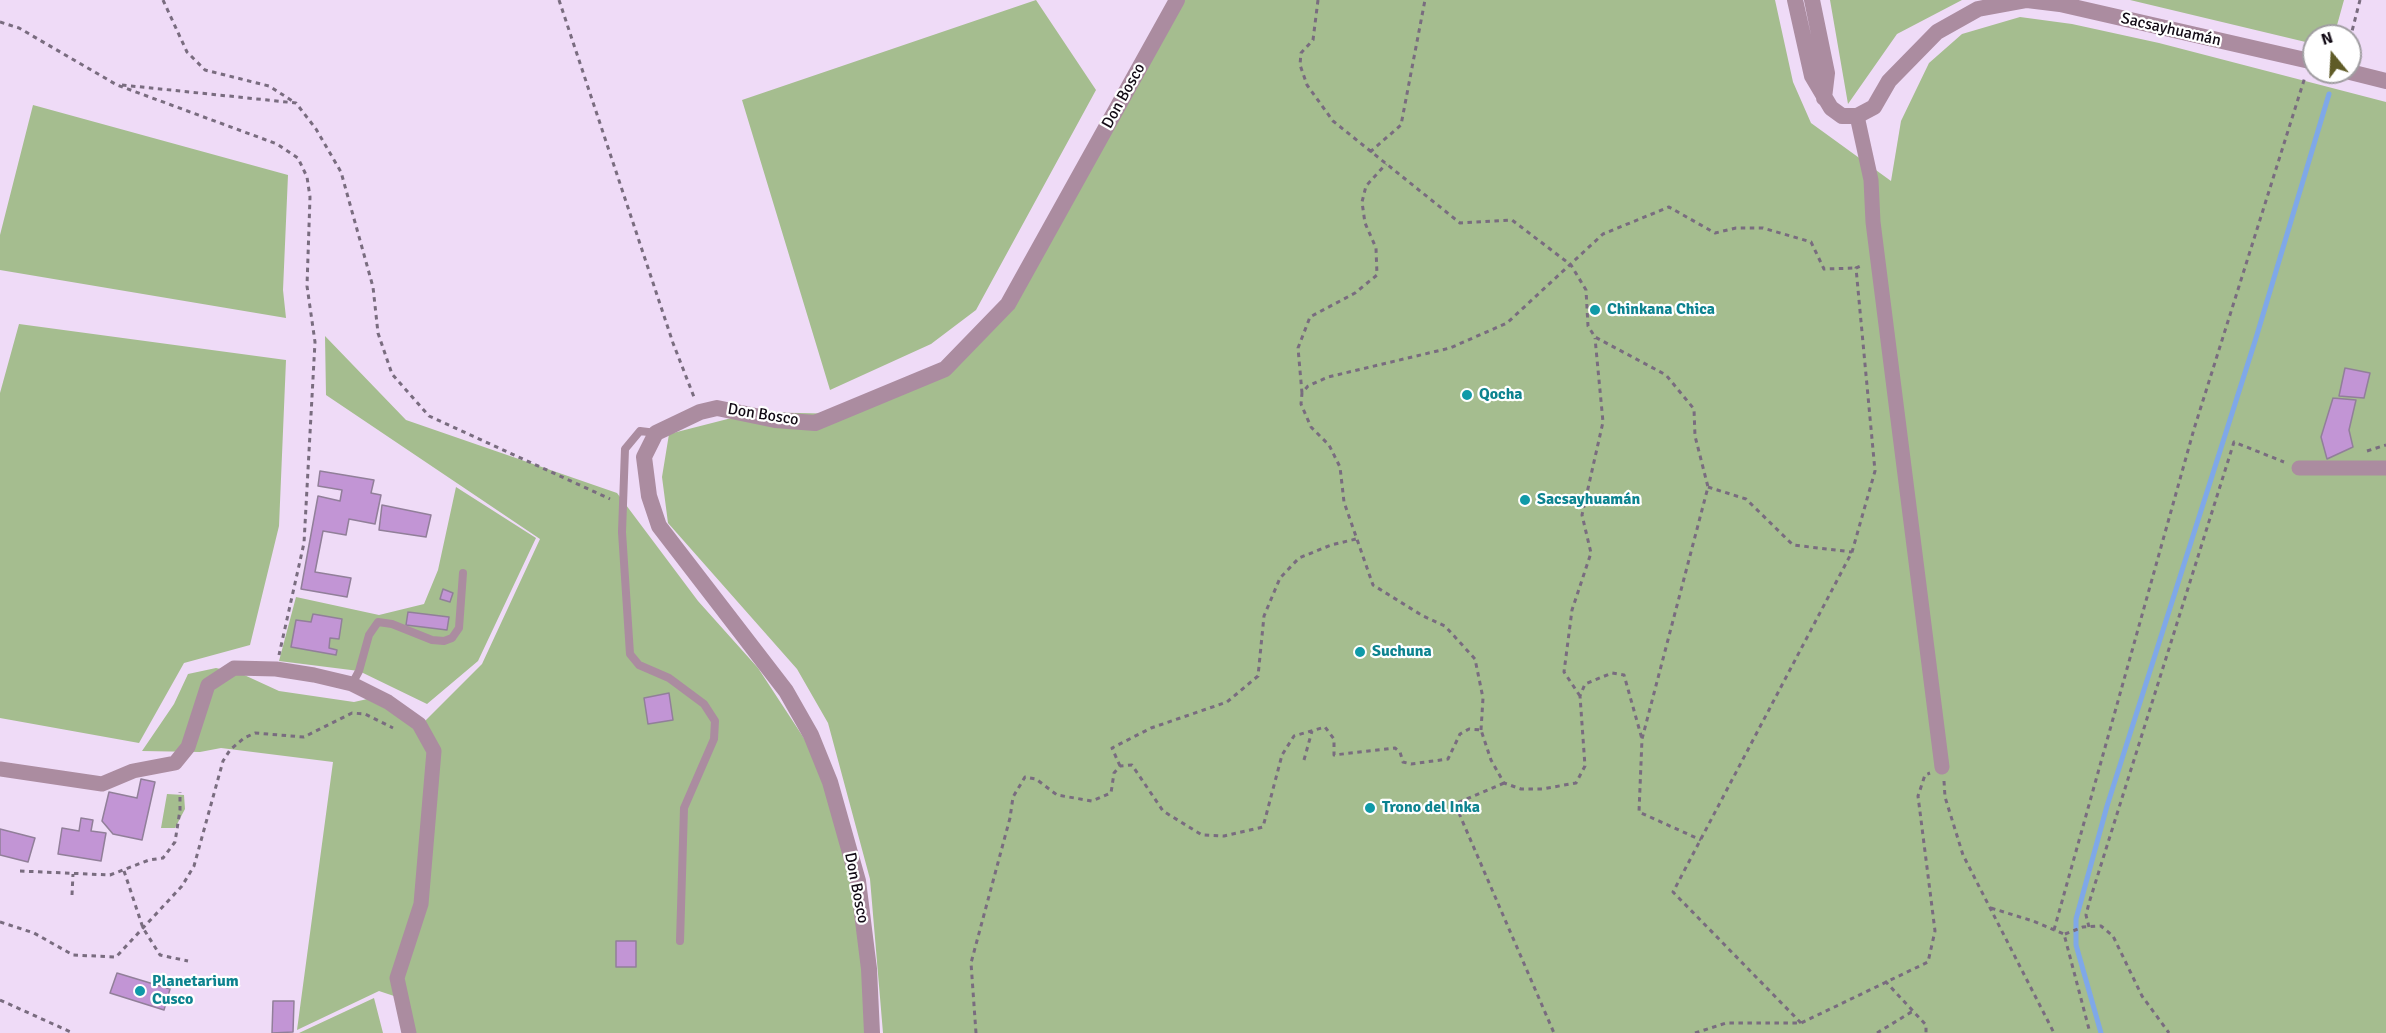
<!DOCTYPE html>
<meta charset="utf-8">
<style>
body{margin:0}
#map{position:relative;width:2386px;height:1033px;overflow:hidden;background:#efdbf7;font-family:Signika,sans-serif}
canvas{display:block}
.north{position:absolute;left:2302px;top:24px;width:60px;height:60px;box-sizing:border-box;background:#fff;border:2px solid #a09da1;border-radius:50%;rotate:342deg;font-size:16px;font-weight:700;line-height:24px;text-align:center;color:#120b15}
.north::after{content:'';display:block;margin:auto;width:21px;height:27px;background:#5f5b27;clip-path:polygon(50% 0,100% 100%,50% 72%,0 100%)}
</style>
<div id="map">
<canvas width="2386" height="1033"></canvas>
<div class="north">N</div>
</div>
<script>
const context = document.querySelector('canvas').getContext('2d');
context.lineJoin = 'round';
function fillPath(path, color) { context.fillStyle = color; context.fill(path, 'evenodd'); }
const shape = rows => new Path2D(rows.map(r => 'M' + r).join(''));
function strokePath(path, color, width, dash) { context.strokeStyle = color; context.lineWidth = width; context.lineCap = dash ? 'butt' : 'round'; context.setLineDash(dash || []); context.stroke(path); }
function drawText(font, color, halo, rows, align = 'center') {
  context.font = font + ' Signika,sans-serif'; context.lineWidth = 4.5; context.setLineDash([]); context.textBaseline = 'middle'; context.strokeStyle = halo; context.fillStyle = color; for (const [text, x, y, turn = 0] of rows) {
    context.save(); context.translate(x, y); context.rotate((+turn || 0) * Math.PI / 180); context.textAlign = isNaN(turn) ? turn : align; if (halo) context.strokeText(text, 0, 0); context.fillText(text, 0, 0); context.restore();
  }
}
fillPath(shape([
 [1036,0,1096,90,976,310,931,344,830,390,742,100],
 [1183,0,1775,0,1793,82,1811,123,1891,181,1901,121,1929,63,1962,34,2020,17,2072,24,2159,43,2386,102,2386,1033,883,1033,870,879,828,723,797,669,668,523,662,477,669,434,755,412,844,414,945,372,1010,304],
 [1830,0,1962,0,1897,34,1848,104],
 [2130,0,2344,0,2334,36,2314,36,2314,44],
 [33,105,288,175,283,290,286,318,0,270,0,235],
 [19,324,286,360,279,526,250,645,184,663,139,743,0,718,0,393],
 [325,336,406,420,617,493,698,601,758,668,813,752,847,856,861,940,866,1033,404,1033,397,997,379,991,297,1030,333,762,221,748,200,752,142,751,174,704,188,674,216,668,242,674,279,691,354,702,381,696,424,722,482,664,540,539,326,395],
 [456,487,536,538,478,661,427,704,359,671,279,661,296,597,379,615,424,604,438,570],
 [167,794,184,795,185,809,175,828,161,828],
 [374,998,383,1033,299,1033]
]), '#a5bd8f');
strokePath(shape([
 [2101,1033,2076,945,2076,919,2107,806,2256,338,2329,94]
]), '#7fa8e8', 5);
const building = shape([
 [2345,368,2370,373,2364,398,2339,396,2345,368],
 [2333,398,2356,400,2349,430,2353,447,2327,459,2321,437,2333,398],
 [320,471,374,480,371,493,381,495,375,524,349,519,346,535,323,531,315,572,351,578,347,597,301,589,318,496,340,501,342,490,318,486,320,471],
 [382,505,431,515,426,537,379,530,382,505],
 [443,589,453,593,450,602,440,599,443,589],
 [408,612,449,617,447,630,406,625,408,612],
 [313,614,342,619,339,639,330,638,329,648,337,650,336,655,291,647,296,620,311,622,313,614],
 [669,693,673,720,648,724,644,698,669,693],
 [141,779,155,782,142,840,113,834,102,821,109,792,137,798,141,779],
 [81,818,93,820,91,831,106,833,101,861,58,854,62,828,79,831,81,818],
 [0,829,35,838,28,862,0,855,0,829],
 [616,941,636,941,636,967,616,967,616,941],
 [117,973,170,989,164,1010,110,993,117,973],
 [273,1001,294,1001,293,1032,272,1033,273,1001]
]);
fillPath(building, '#c295d5');
strokePath(building, '#917f99', 1.5);
strokePath(shape([
 [163,0,187,52,205,70,269,86,294,102],
 [559,0,673,343,694,397],
 [1318,0,1313,40,1301,53,1300,65,1307,85,1333,121,1460,223,1512,220,1571,265,1586,290,1588,326,1595,337,1666,375,1694,409,1695,436,1708,487,1642,739,1639,812,1701,840],
 [0,22,19,28,117,85,277,144,298,158,307,177,310,197,307,286,315,342,304,543,279,655],
 [2350,39,2360,0],
 [122,85,296,103,316,129,341,172,373,287,378,333,392,374,429,416,610,499],
 [1370,152,1401,125,1425,0],
 [1302,393,1298,348,1310,317,1355,293,1377,275,1376,248,1365,223,1362,202,1366,186,1386,164],
 [2367,451,2386,445],
 [1708,487,1746,499,1793,545,1852,552],
 [1580,696,1564,672,1572,610,1591,553,1582,515,1603,422,1595,338],
 [1481,730,1483,698,1475,659,1445,626,1423,616,1373,585,1344,502,1340,467,1329,445,1311,427,1301,404,1302,393,1308,386,1328,377,1450,348,1507,323,1603,234,1669,207,1715,233,1736,228,1763,228,1811,242,1824,269,1856,268],
 [1304,760,1312,731],
 [1120,766,1112,748,1151,728,1227,702,1258,676,1264,616,1280,578,1299,558,1331,545,1356,539],
 [1944,781,1945,797,1963,855,2054,1033],
 [1504,783,1455,804,1554,1033],
 [20,871,110,875,149,860,163,858,175,842,180,810,180,792],
 [124,871,143,928,160,955,188,961],
 [72,895,73,874],
 [1991,908,2033,921,2064,934,2090,1033],
 [0,922,34,933,73,955,116,957,182,886,194,866,223,761,230,750,244,738,255,733,304,737,352,713,365,714,393,728],
 [2089,927,2086,915,2089,903,2234,442,2284,462],
 [2054,930,2194,429,2305,77],
 [2065,934,2083,927,2101,926,2113,936,2142,996,2169,1033],
 [1885,981,1926,1025,1926,1033],
 [0,1000,73,1033],
 [1801,1023,1673,892,1852,552,1875,471,1856,268,1863,265],
 [976,1033,971,963,1010,818,1013,797,1025,777,1036,779,1057,795,1092,801,1111,793,1114,773,1120,766,1132,765,1163,811,1202,835,1224,836,1263,827,1282,755,1294,736,1325,727,1334,739,1334,755,1395,748,1400,752,1403,762,1411,764,1448,759,1460,734,1469,729,1481,730,1491,760,1504,783,1521,789,1542,789,1576,783,1585,766,1580,696,1585,684,1612,673,1624,675,1642,739],
 [1695,1033,1726,1023,1801,1023,1928,962,1935,931,1918,796,1925,775,1930,773],
 [1877,1033,1913,1011]
]), '#796c7f', 3, [4.5, 4.5]);
strokePath(shape([
 [656,433,640,431,625,449,622,532,630,654,639,665,669,678,704,704,715,721,714,739,684,808,680,941],
 [352,684,359,671,369,635,378,622,392,624,432,640,444,641,452,638,459,628,463,573]
]), '#ab8ca0', 8);
strokePath(shape([
 [1857,116,1871,180,1873,222,1942,767],
 [2299,468,2386,468],
 [0,769,102,784,133,771,175,763,188,747,208,685,234,668,276,669,314,675,352,684,388,702,419,724,434,751,421,904,397,978,409,1033]
]), '#ab8ca0', 15);
strokePath(shape([
 [1795,0,1812,76,1831,108,1842,116,1857,116,1874,107,1889,81,1937,32,1978,9,2027,0,2060,4,2314,62],
 [1812,0,1827,73,1824,98],
 [2350,72,2386,81],
 [872,1033,869,969,858,881,830,782,811,735,786,691,659,526,649,496,644,457,656,433,700,412,717,408,775,420,815,423,945,369,1008,304,1177,0]
]), '#ab8ca0', 16);
for (const [x, y, r, color] of [
 [1595,310,6,"#0f9aa8"],
 [1467,395,6,"#0f9aa8"],
 [1525,500,6,"#0f9aa8"],
 [1360,652,6,"#0f9aa8"],
 [1370,808,6,"#0f9aa8"],
 [140,991,6,"#0f9aa8"]
]) { const dot = new Path2D(); dot.arc(x, y, r, 0, 2 * Math.PI); context.fillStyle = color; context.fill(dot); strokePath(dot, '#fff', 2); }
drawText('16px', '#120b15', '#fff', [
 ["Sacsayhuamán",2171,30,13],
 ["Don Bosco",1124,96,-61],
 ["Don Bosco",763,415,9],
 ["Don Bosco",856,888,79]
]);
drawText('bold 16px', '#0d838f', '#fff', [
 ["Chinkana Chica",1607,310],
 ["Qocha",1479,395],
 ["Sacsayhuamán",1537,500],
 ["Suchuna",1372,652],
 ["Trono del Inka",1382,808],
 ["Planetarium",152,982],
 ["Cusco",152,1000]
], 'left');
</script>
